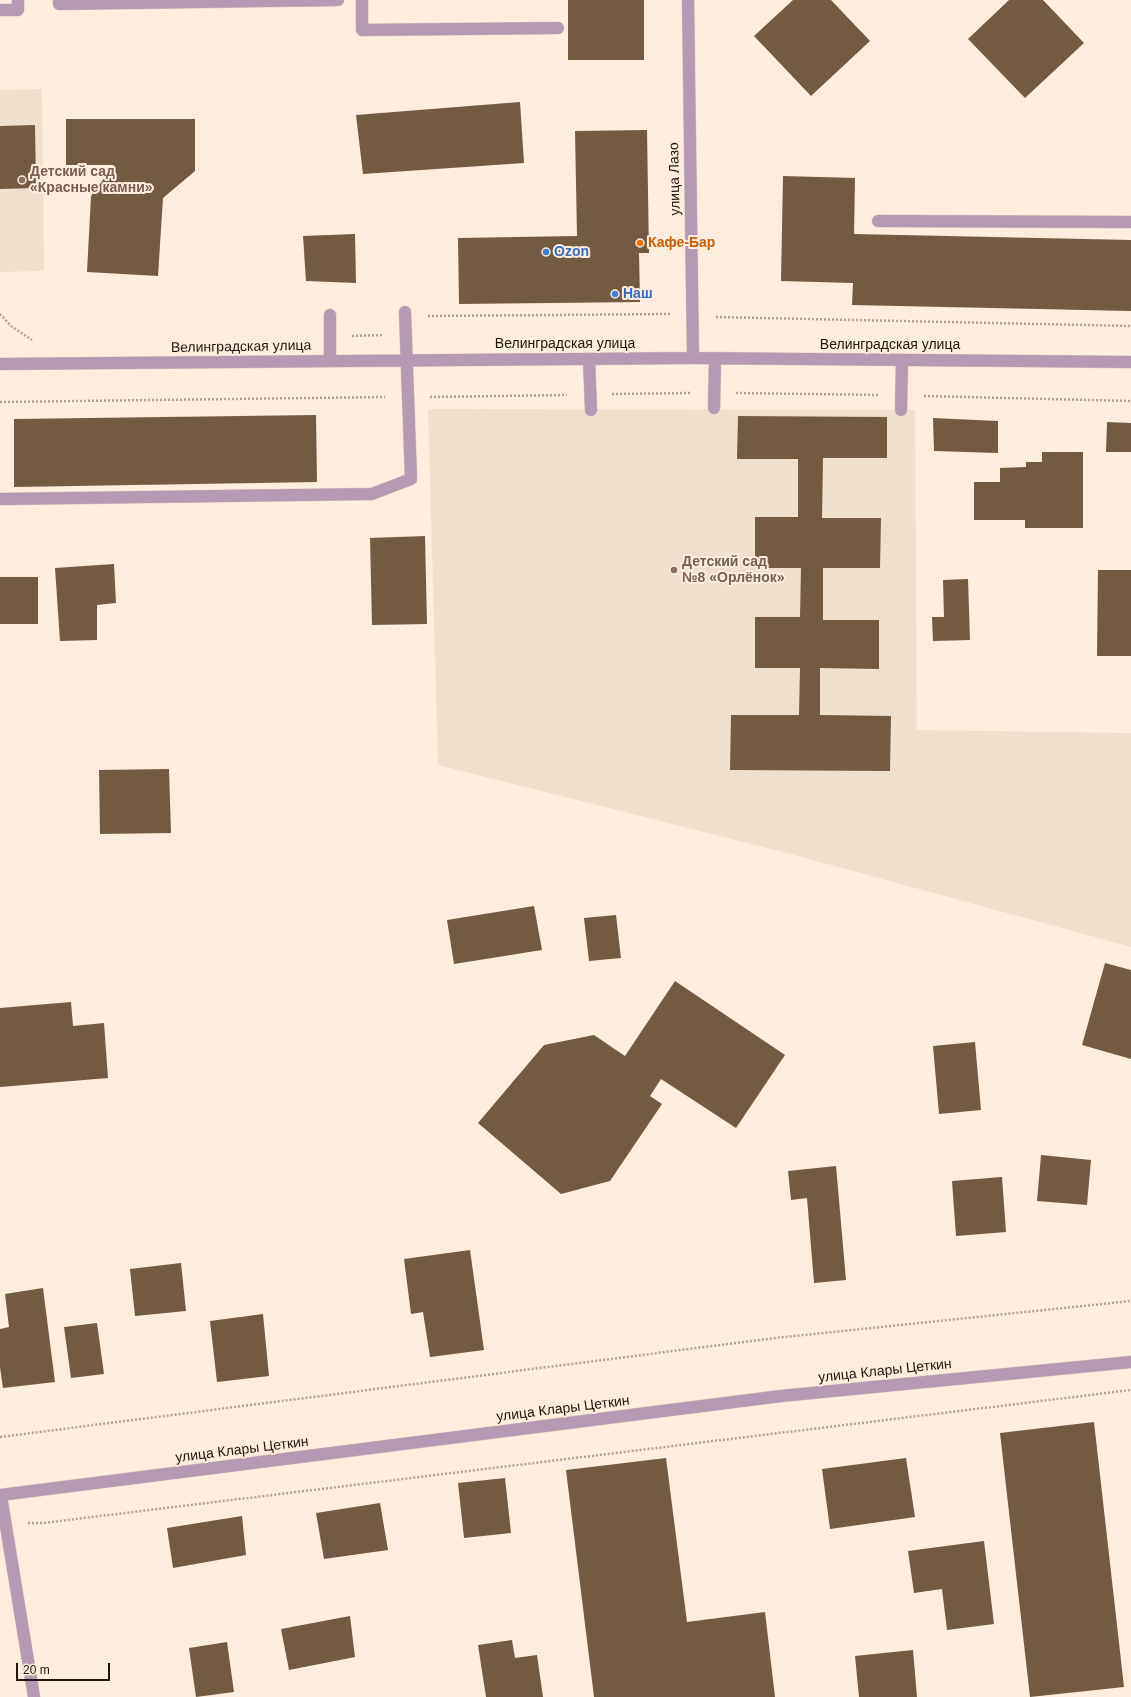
<!DOCTYPE html>
<meta charset="utf-8">
<style>
body{margin:0}
#map{position:relative;width:1131px;height:1697px;overflow:hidden;background:#fdedde;font-family:Arial,sans-serif}
canvas{display:block}
.scale{position:absolute;left:16px;top:1663px;width:94px;height:18px;box-sizing:border-box;border:2px solid #1f160d;border-top:0;padding-left:5px;font-size:12px;line-height:14px;white-space:nowrap;color:#1f160d;-webkit-text-stroke:3px #fdedde;paint-order:stroke}
</style>
<div id="map">
<canvas width="1131" height="1697"></canvas>
<div class="scale">20 m</div>
</div>
<script>
const context = document.querySelector('canvas').getContext('2d');
context.lineJoin = 'round';
function fillPath(path, color) { context.fillStyle = color; context.fill(path, 'evenodd'); }
const shape = rows => new Path2D(rows.map(r => 'M' + r).join(''));
function strokePath(path, color, width, dash) { context.strokeStyle = color; context.lineWidth = width; context.lineCap = dash ? 'butt' : 'round'; context.setLineDash(dash || []); context.stroke(path); }
function drawText(font, color, halo, rows, align = 'center') {
  context.font = font + ' Arial,sans-serif'; context.lineWidth = 4; context.setLineDash([]); context.textBaseline = 'middle'; context.strokeStyle = halo; context.fillStyle = color; for (const [text, x, y, turn = 0] of rows) {
    context.save(); context.translate(x, y); context.rotate((+turn || 0) * Math.PI / 180); context.textAlign = isNaN(turn) ? turn : align; if (halo) context.strokeText(text, 0, 0); context.fillText(text, 0, 0); context.restore();
  }
}
fillPath(shape([
 [42,89,44,271,0,272,0,90],
 [428,409,915,410,917,730,1131,733,1131,947,787,853,438,765]
]), '#efe0cd');
fillPath(shape([
 [568,0,644,0,644,60,568,60],
 [793,0,831,0,870,41,811,96,754,36],
 [1009,0,1043,0,1084,43,1025,98,968,39],
 [520,102,524,163,363,174,356,115],
 [66,119,195,119,195,171,163,198,158,276,87,272,91,196,114,165,66,165],
 [35,125,36,188,0,189,0,126],
 [647,130,649,253,639,253,640,302,459,304,458,238,577,236,575,131],
 [783,176,855,178,854,234,1131,240,1131,311,852,305,853,283,781,281],
 [355,234,356,283,306,281,303,236],
 [316,415,317,482,14,487,14,419],
 [738,416,887,417,887,458,823,458,822,518,881,518,880,568,823,568,823,620,879,620,879,669,820,668,820,715,891,716,890,771,730,770,731,715,799,715,800,668,755,668,755,617,800,617,801,568,755,568,755,517,798,517,798,459,737,459],
 [933,418,998,421,998,453,934,451],
 [1107,422,1131,423,1131,452,1106,452],
 [1042,452,1083,452,1083,528,1025,528,1025,520,974,520,974,482,1000,482,1000,468,1026,467,1026,462,1042,462],
 [425,536,427,624,372,625,370,538],
 [114,564,116,603,97,605,97,640,60,641,55,568],
 [1098,570,1131,570,1131,656,1097,656],
 [0,577,38,577,38,624,0,624],
 [968,579,970,640,933,641,932,617,944,617,943,580],
 [169,769,171,833,100,834,99,770],
 [534,906,542,950,454,964,447,920],
 [616,915,621,958,589,961,584,918],
 [1105,963,1131,970,1131,1059,1082,1045],
 [675,981,785,1055,736,1128,661,1079,650,1096,662,1104,610,1181,561,1194,478,1123,544,1045,594,1035,625,1056],
 [71,1002,73,1026,104,1023,108,1078,0,1087,0,1008],
 [975,1042,981,1110,939,1114,933,1046],
 [1041,1155,1091,1160,1087,1205,1037,1201],
 [836,1166,846,1280,814,1283,807,1198,791,1200,788,1171],
 [1002,1177,1006,1232,956,1236,952,1181],
 [470,1250,484,1350,430,1357,423,1312,411,1314,404,1259],
 [181,1263,186,1311,135,1316,130,1269],
 [43,1288,55,1382,3,1388,0,1367,0,1329,9,1327,5,1294],
 [263,1314,269,1376,217,1382,210,1321],
 [97,1323,104,1374,71,1378,64,1327],
 [1094,1422,1124,1687,1030,1697,1000,1433],
 [666,1458,687,1622,765,1612,775,1697,594,1697,566,1470],
 [906,1458,915,1517,830,1529,822,1469],
 [505,1478,511,1533,464,1538,458,1483],
 [380,1503,388,1550,324,1559,316,1513],
 [242,1516,246,1555,173,1568,167,1528],
 [984,1541,994,1624,947,1630,942,1589,914,1593,908,1551],
 [350,1616,355,1657,289,1670,281,1629],
 [512,1640,515,1658,537,1655,543,1697,486,1697,478,1645],
 [227,1642,234,1692,196,1697,189,1648],
 [913,1650,917,1697,859,1697,855,1656]
]), '#735a42');
const minor = shape([
 [59,0,59,4,338,0],
 [362,0,362,30,558,28],
 [688,0,693,358],
 [0,10,18,10,18,0],
 [878,221,1131,222],
 [330,315,330,361],
 [589,359,591,410],
 [0,364,693,358,1131,362],
 [714,408,715,359],
 [901,410,902,360],
 [0,499,372,494,411,479,405,312],
 [0,1495,781,1396,1131,1362],
 [1,1496,34,1697]
]);
strokePath(minor, '#d9cbbd', 13);
strokePath(shape([
 [0,314,11,326,32,340],
 [428,316,671,314],
 [716,317,1131,326],
 [352,336,383,335],
 [736,393,879,395],
 [612,394,691,393],
 [924,396,1131,401],
 [430,397,567,395],
 [0,402,385,397],
 [0,1437,775,1338,1131,1301],
 [28,1523,43,1523,1131,1390]
]), '#b0a295', 2.5, [2, 2]);
strokePath(minor, '#b69ab3', 12);
for (const [x, y, r, color] of [
 [22,180,4,"#8d6e63"],
 [640,243,4,"#e8710a"],
 [546,252,4,"#3f7fe0"],
 [615,294,4,"#3f7fe0"],
 [674,570,4,"#8d6e63"]
]) { const dot = new Path2D(); dot.arc(x, y, r, 0, 2 * Math.PI); context.fillStyle = color; context.fill(dot); strokePath(dot, '#fdedde', 1.5); }
drawText('bold 14px', '#785e54', '#fdedde', [
 ["Детский сад",30,172],
 ["«Красные камни»",30,188],
 ["Детский сад",682,562],
 ["№8 «Орлёнок»",682,578]
], 'left');
drawText('14px', '#1f160d', '#fdedde', [
 ["улица Лазо",675,179,-91],
 ["Велинградская улица",565,344],
 ["Велинградская улица",890,345],
 ["Велинградская улица",241,347,-1],
 ["улица Клары Цеткин",885,1371,-6],
 ["улица Клары Цеткин",563,1409,-7],
 ["улица Клары Цеткин",242,1450,-7]
]);
drawText('bold 14px', '#c56008', '#fdedde', [
 ["Кафе-Бар",648,243]
], 'left');
drawText('bold 14px', '#366cbe', '#fdedde', [
 ["Ozon",554,252],
 ["Наш",623,294]
], 'left');
</script>
